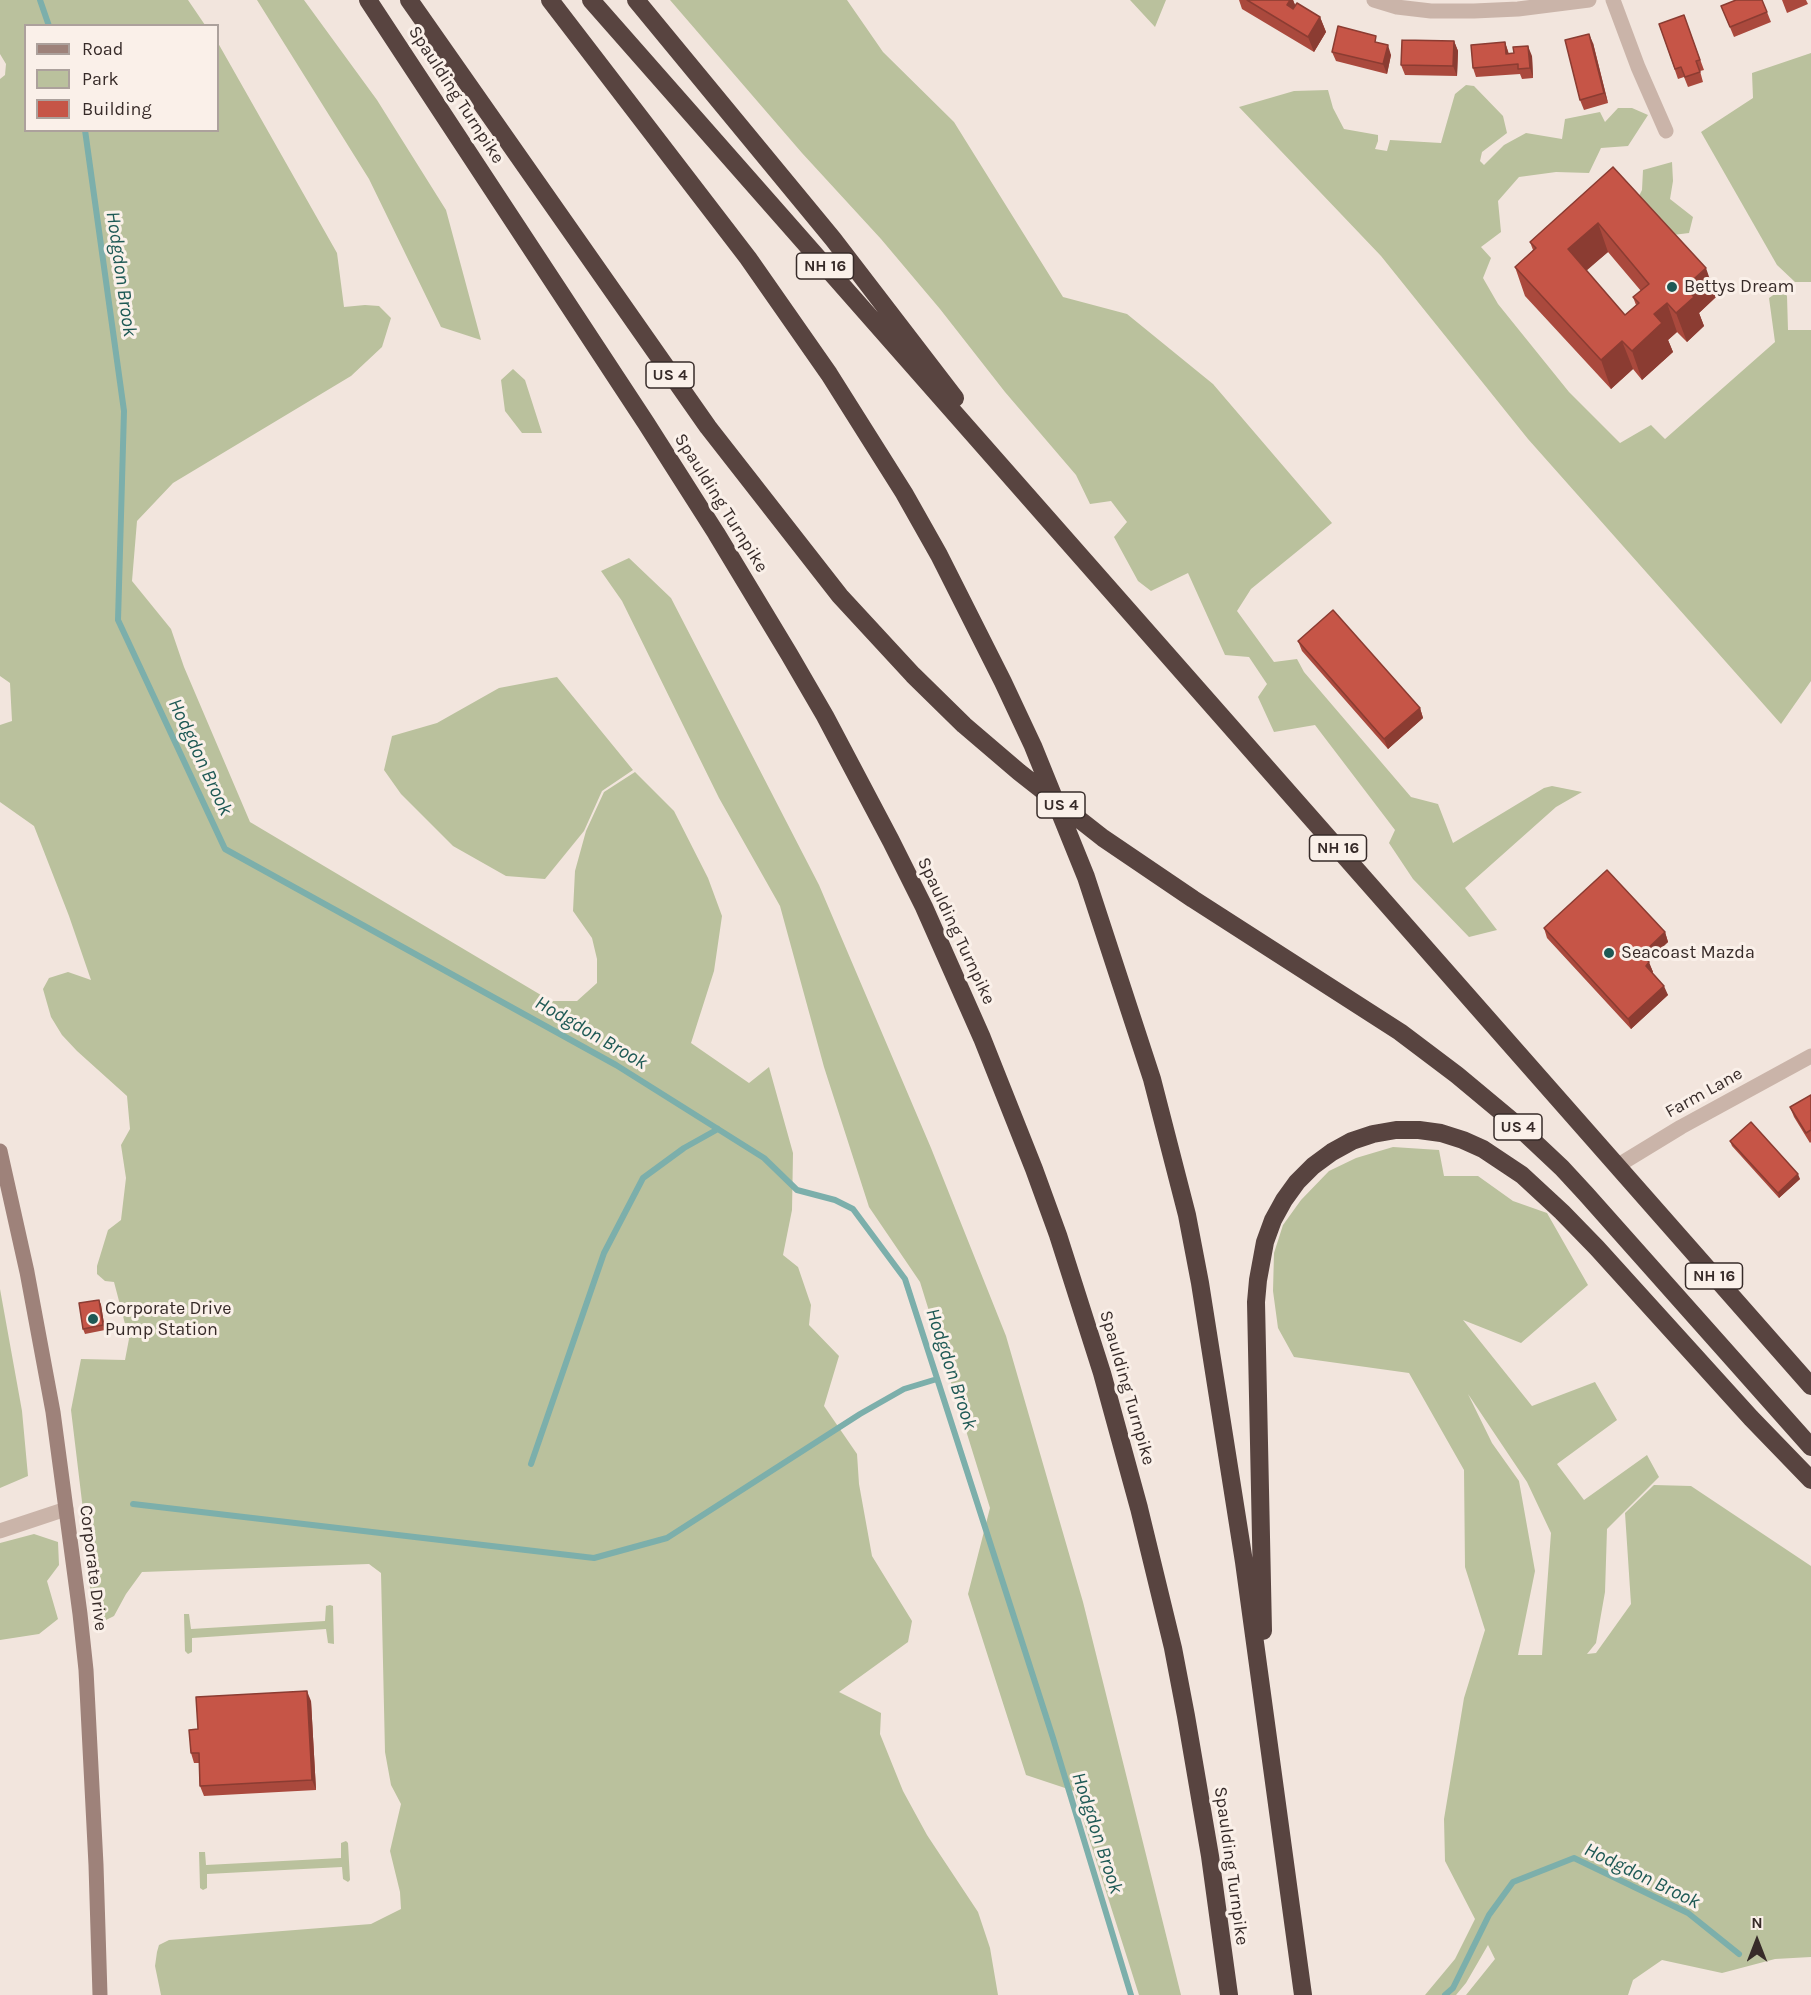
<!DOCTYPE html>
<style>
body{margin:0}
#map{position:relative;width:1811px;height:1995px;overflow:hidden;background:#f2e5dd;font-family:Karla,sans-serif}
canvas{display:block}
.legend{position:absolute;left:24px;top:24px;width:195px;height:108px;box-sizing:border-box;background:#faf0e9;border:2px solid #aca19c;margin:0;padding:8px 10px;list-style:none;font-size:18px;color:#372b29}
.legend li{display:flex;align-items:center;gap:12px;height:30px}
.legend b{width:30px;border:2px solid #aca19c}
.north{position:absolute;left:1727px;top:1911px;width:60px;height:60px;-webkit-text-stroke:4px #faf0e9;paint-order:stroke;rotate:0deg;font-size:16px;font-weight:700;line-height:24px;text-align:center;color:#372b29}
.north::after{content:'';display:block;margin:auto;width:21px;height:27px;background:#372b29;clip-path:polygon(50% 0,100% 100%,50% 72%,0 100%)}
</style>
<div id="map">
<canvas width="1811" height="1995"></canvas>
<ul class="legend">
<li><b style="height:8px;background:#9e827a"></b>Road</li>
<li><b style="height:16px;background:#bac19d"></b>Park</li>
<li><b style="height:16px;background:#c65547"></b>Building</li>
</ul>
<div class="north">N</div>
</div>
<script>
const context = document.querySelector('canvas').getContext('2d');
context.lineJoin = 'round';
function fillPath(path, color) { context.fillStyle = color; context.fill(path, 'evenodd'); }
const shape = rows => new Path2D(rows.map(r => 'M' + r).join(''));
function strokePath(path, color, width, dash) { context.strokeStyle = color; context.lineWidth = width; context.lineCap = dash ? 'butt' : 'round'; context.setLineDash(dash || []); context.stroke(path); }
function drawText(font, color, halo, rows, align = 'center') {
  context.font = font + ' Karla,sans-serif'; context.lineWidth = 6; context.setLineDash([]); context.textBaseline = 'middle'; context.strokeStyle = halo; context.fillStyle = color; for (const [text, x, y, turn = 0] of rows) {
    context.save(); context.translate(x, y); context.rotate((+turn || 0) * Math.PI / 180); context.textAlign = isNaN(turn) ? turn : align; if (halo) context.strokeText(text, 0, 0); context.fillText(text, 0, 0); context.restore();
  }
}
fillPath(shape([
 [0,0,188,0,205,25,26,26,26,130,218,130,218,43,337,253,344,307,365,305,379,306,391,318,382,347,351,376,173,483,137,521,132,581,171,629,184,667,250,822,551,1001,577,1001,597,983,597,959,592,938,573,911,575,871,586,831,604,792,635,772,674,811,708,878,722,916,714,971,691,1043,749,1083,769,1067,793,1153,792,1210,783,1255,798,1267,811,1305,809,1325,839,1356,824,1406,857,1454,859,1484,872,1556,912,1621,908,1642,839,1692,881,1713,880,1734,903,1791,927,1835,978,1912,990,1948,998,1995,161,1995,155,1966,157,1952,159,1945,169,1940,371,1924,401,1909,400,1892,390,1851,401,1804,391,1785,385,1752,381,1573,369,1564,142,1572,126,1594,114,1616,102,1622,93,1622,83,1510,71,1410,81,1359,125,1360,129,1339,114,1282,105,1281,97,1274,97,1266,108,1230,121,1220,126,1178,121,1145,130,1129,127,1096,77,1051,62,1035,51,1017,43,989,49,978,68,972,91,980,69,916,34,826,0,802,0,725,12,721,10,683,0,676,0,79,5,75,6,64,0,54],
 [257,0,304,0,377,100,446,210,481,340,441,327,369,179],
 [670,0,847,0,883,52,954,122,1063,297,1127,314,1213,384,1332,523,1251,589,1237,611,1274,662,1297,659,1304,672,1411,797,1438,804,1453,843,1544,788,1552,786,1582,792,1556,807,1465,888,1497,930,1469,937,1413,879,1389,843,1395,830,1315,725,1274,732,1258,697,1267,684,1249,657,1225,655,1188,573,1151,591,1138,581,1114,537,1127,522,1111,501,1090,504,1076,475,1005,392,940,309,881,239,802,153],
 [1130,0,1166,0,1155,27],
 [1811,53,1811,282,1795,282,1777,265,1701,132,1753,98,1752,73],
 [1466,85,1474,86,1503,116,1507,133,1482,152,1480,161,1484,165,1504,145,1526,133,1562,139,1565,119,1600,112,1605,122,1618,108,1632,108,1648,115,1628,146,1601,148,1589,173,1556,172,1519,177,1498,201,1501,232,1481,247,1491,258,1483,278,1498,304,1569,392,1620,443,1651,425,1665,439,1775,342,1769,298,1782,289,1787,296,1788,330,1811,330,1811,681,1781,724,1528,439,1381,256,1239,107,1294,91,1328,90,1333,108,1344,129,1378,135,1378,141,1375,149,1387,151,1390,140,1441,143,1455,94],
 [1672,162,1673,181,1670,199,1693,217,1689,233,1673,235,1638,198,1642,190,1643,170],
 [513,369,525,380,542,433,522,433,505,411,501,380],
 [629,558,671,598,819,885,931,1148,1006,1336,1083,1602,1181,1995,1139,1995,1074,1791,1026,1775,968,1594,990,1508,920,1282,869,1207,824,1067,780,906,719,798,622,601,601,571],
 [557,677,633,770,602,791,584,831,545,879,506,876,453,846,401,794,384,770,392,736,437,723,499,688],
 [1393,1147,1439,1150,1444,1176,1478,1176,1513,1201,1547,1213,1588,1285,1521,1343,1463,1320,1532,1406,1595,1382,1617,1420,1557,1464,1584,1500,1647,1455,1659,1477,1607,1529,1605,1592,1596,1643,1587,1654,1596,1653,1631,1604,1625,1513,1654,1485,1691,1486,1811,1566,1811,1957,1775,1959,1722,1973,1662,1960,1633,1980,1628,1995,1466,1995,1495,1959,1488,1945,1466,1983,1456,1995,1425,1995,1455,1959,1475,1919,1445,1861,1444,1819,1464,1698,1485,1630,1465,1567,1464,1470,1409,1373,1294,1357,1278,1328,1273,1291,1274,1253,1283,1225,1301,1200,1329,1171,1356,1158],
 [1468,1394,1527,1482,1551,1533,1542,1655,1518,1655,1535,1571,1519,1481,1492,1443],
 [0,1289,22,1411,28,1476,0,1488],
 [34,1534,58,1542,59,1565,47,1581,58,1619,39,1634,0,1640,0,1543],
 [330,1605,333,1606,334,1644,328,1643,326,1629,192,1638,192,1652,188,1654,185,1651,184,1614,189,1614,191,1629,325,1621,326,1606],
 [346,1841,348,1843,350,1880,348,1882,343,1879,342,1867,207,1874,207,1888,203,1890,200,1888,199,1852,205,1852,206,1865,341,1858,341,1843]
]), '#bac19d');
strokePath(shape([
 [40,0,49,26],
 [85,130,124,411,118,620,225,849,616,1065,764,1158,797,1190,835,1200,853,1209,905,1279,1053,1738,1131,1995],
 [531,1464,604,1253,643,1178,684,1148,718,1129],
 [133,1504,594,1558,667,1538,860,1414,904,1389,937,1379],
 [1445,1995,1453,1988,1489,1915,1513,1882,1574,1858,1688,1913,1739,1954]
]), '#7cafab', 6);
strokePath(shape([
 [1374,0,1397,7,1431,11,1474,11,1518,9,1589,0],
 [1613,0,1638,67,1666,131],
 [1617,1166,1681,1127,1811,1056],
 [0,1531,66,1509]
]), '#cab4a9', 15);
strokePath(shape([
 [0,1151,27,1272,53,1412,80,1614,86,1670,96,1865,100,1995]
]), '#9e827a', 15);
strokePath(shape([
 [368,0,646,423,716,533,789,654,825,716,891,841,924,907,982,1038,1034,1169,1058,1235,1102,1373,1139,1508,1173,1648,1186,1716,1210,1856,1229,1995],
 [409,0,708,427,840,596,913,675,964,725,1019,772,1103,838,1193,899,1400,1032,1457,1075,1511,1120,1562,1168,1586,1194,1811,1447],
 [550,0,748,258,829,374,904,493,939,555,1003,682,1033,746,1086,877,1152,1079,1187,1215,1200,1283,1244,1562,1303,1995],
 [591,0,1811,1386],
 [636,0,833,239,955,398],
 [1263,1631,1256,1302,1258,1280,1265,1242,1273,1220,1284,1200,1297,1182,1313,1166,1332,1152,1352,1141,1373,1134,1396,1130,1419,1130,1441,1133,1463,1140,1483,1149,1522,1175,1562,1212,1597,1248,1751,1418,1811,1480]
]), '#584440', 18);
fillPath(shape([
 [1239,0,1293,0,1295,5,1320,17,1326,32,1314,52,1242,9],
 [1782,0,1806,0,1808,4,1787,13],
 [1721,6,1767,12,1771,22,1734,37],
 [1684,15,1704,70,1700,71,1703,82,1688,87,1684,77,1678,79,1659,24],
 [1454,41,1458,51,1457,76,1405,75,1401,65],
 [1505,42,1509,54,1532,56,1533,78,1522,79,1520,74,1476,77,1473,68],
 [1379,43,1391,55,1387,74,1336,61,1332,52],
 [1593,43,1608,103,1584,110,1580,100],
 [1613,167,1716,297,1699,313,1704,326,1687,342,1677,332,1668,340,1673,352,1642,380,1633,369,1611,389,1525,296,1515,267,1533,250,1530,242],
 [1608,252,1641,291,1633,297,1636,305,1625,315,1586,270],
 [1298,641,1420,708,1423,718,1388,749,1302,651],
 [1544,928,1665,932,1668,942,1648,961,1653,972,1652,973,1668,995,1631,1029,1547,938],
 [1811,1095,1811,1142,1810,1143,1794,1117,1790,1107],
 [1730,1141,1800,1179,1779,1198,1732,1146],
 [99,1300,101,1305,105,1330,85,1334,83,1329],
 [311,1701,316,1790,204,1796,200,1786,199,1763,194,1763,191,1753,198,1729]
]), '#aa493d');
fillPath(shape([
 [1290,0,1293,0,1298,12,1287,5],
 [1320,17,1326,32,1314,52,1308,37],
 [1589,34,1593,43,1608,103,1604,93],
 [1454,41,1458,51,1457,76,1453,66],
 [1505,42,1508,52,1509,64,1506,54],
 [1388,45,1391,55,1387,74,1383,64],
 [1528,46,1532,56,1533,78,1530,68],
 [1598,223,1608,252,1578,278,1568,249],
 [1706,268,1716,297,1699,313,1704,326,1687,342,1676,313,1685,287],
 [1667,303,1677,332,1668,340,1673,352,1642,380,1632,351,1654,314],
 [1622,341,1633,369,1611,389,1601,360],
 [1420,708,1423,718,1388,749,1384,739],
 [1665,932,1668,942,1645,963,1642,954],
 [1649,962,1653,972,1649,976,1646,966],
 [1664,986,1668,995,1631,1029,1628,1019],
 [1798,1174,1800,1179,1779,1198,1778,1193],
 [99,1300,101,1305,105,1330,103,1325],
 [307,1691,311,1701,316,1790,312,1780]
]), '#8b3c32');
const building = shape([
 [1247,0,1290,0,1287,5,1293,9,1297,3,1320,17,1308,37,1247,0],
 [1736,0,1762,0,1767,12,1730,27,1721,6,1736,0],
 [1684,15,1700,60,1696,61,1700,72,1685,77,1681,67,1675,69,1659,24,1684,15],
 [1338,26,1376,36,1375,42,1388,45,1383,64,1332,52,1338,26],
 [1589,34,1604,93,1580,100,1565,40,1589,34],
 [1402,40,1454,41,1453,66,1401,65,1402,40],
 [1505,42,1506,54,1514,53,1513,47,1528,46,1530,68,1518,69,1518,64,1473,68,1471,45,1505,42],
 [1613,167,1706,268,1685,287,1694,297,1676,313,1667,303,1654,314,1662,323,1632,351,1622,341,1601,360,1515,267,1536,248,1530,242,1613,167],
 [1598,223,1649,284,1633,297,1639,303,1625,315,1568,249,1598,223],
 [1333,610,1420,708,1384,739,1298,641,1333,610],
 [1607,870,1665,932,1642,954,1649,962,1646,966,1664,986,1628,1019,1544,928,1607,870],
 [1811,1095,1811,1130,1806,1133,1790,1107,1811,1095],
 [1751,1122,1798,1174,1778,1193,1730,1141,1751,1122],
 [99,1300,103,1325,83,1329,79,1303,99,1300],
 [307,1691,312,1780,200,1786,199,1753,191,1753,189,1730,198,1729,196,1697,307,1691]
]);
fillPath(building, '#c65547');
strokePath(building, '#8b3c32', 1.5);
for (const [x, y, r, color] of [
 [1672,287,6,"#1e5955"],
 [1609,953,6,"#1e5955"],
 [93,1319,6,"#1e5955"]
]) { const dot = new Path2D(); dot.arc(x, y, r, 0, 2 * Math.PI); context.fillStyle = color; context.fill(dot); strokePath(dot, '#faf0e9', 2); }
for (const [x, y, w] of [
 [825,266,57],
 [670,375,48],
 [1061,805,48],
 [1338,848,57],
 [1518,1127,48],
 [1714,1276,57]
]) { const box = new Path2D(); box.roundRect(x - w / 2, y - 13, w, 26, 4.5); context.fillStyle = '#faf0e9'; context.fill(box); strokePath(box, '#372b29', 1.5); }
drawText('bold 16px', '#372b29', null, [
 ["NH 16",825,266],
 ["US 4",670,375],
 ["US 4",1061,805],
 ["NH 16",1338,848],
 ["US 4",1518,1127],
 ["NH 16",1714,1276]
]);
drawText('18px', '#372b29', '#faf0e9', [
 ["Spaulding Turnpike",456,95,57],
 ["Spaulding Turnpike",721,503,58],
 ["Spaulding Turnpike",956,931,65],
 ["Farm Lane",1704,1093,-29],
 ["Spaulding Turnpike",1127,1388,74],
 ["Corporate Drive",93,1568,83],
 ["Spaulding Turnpike",1231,1866,82]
]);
drawText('18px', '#372b29', '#faf0e9', [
 ["Bettys Dream",1684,287],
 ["Seacoast Mazda",1621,953],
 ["Corporate Drive",105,1309],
 ["Pump Station",105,1330]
], 'left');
drawText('italic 20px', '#1e5955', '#faf0e9', [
 ["Hodgdon Brook",121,274,82],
 ["Hodgdon Brook",200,757,65],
 ["Hodgdon Brook",591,1033,30],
 ["Hodgdon Brook",951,1369,72],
 ["Hodgdon Brook",1097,1833,72],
 ["Hodgdon Brook",1642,1876,26]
]);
</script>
